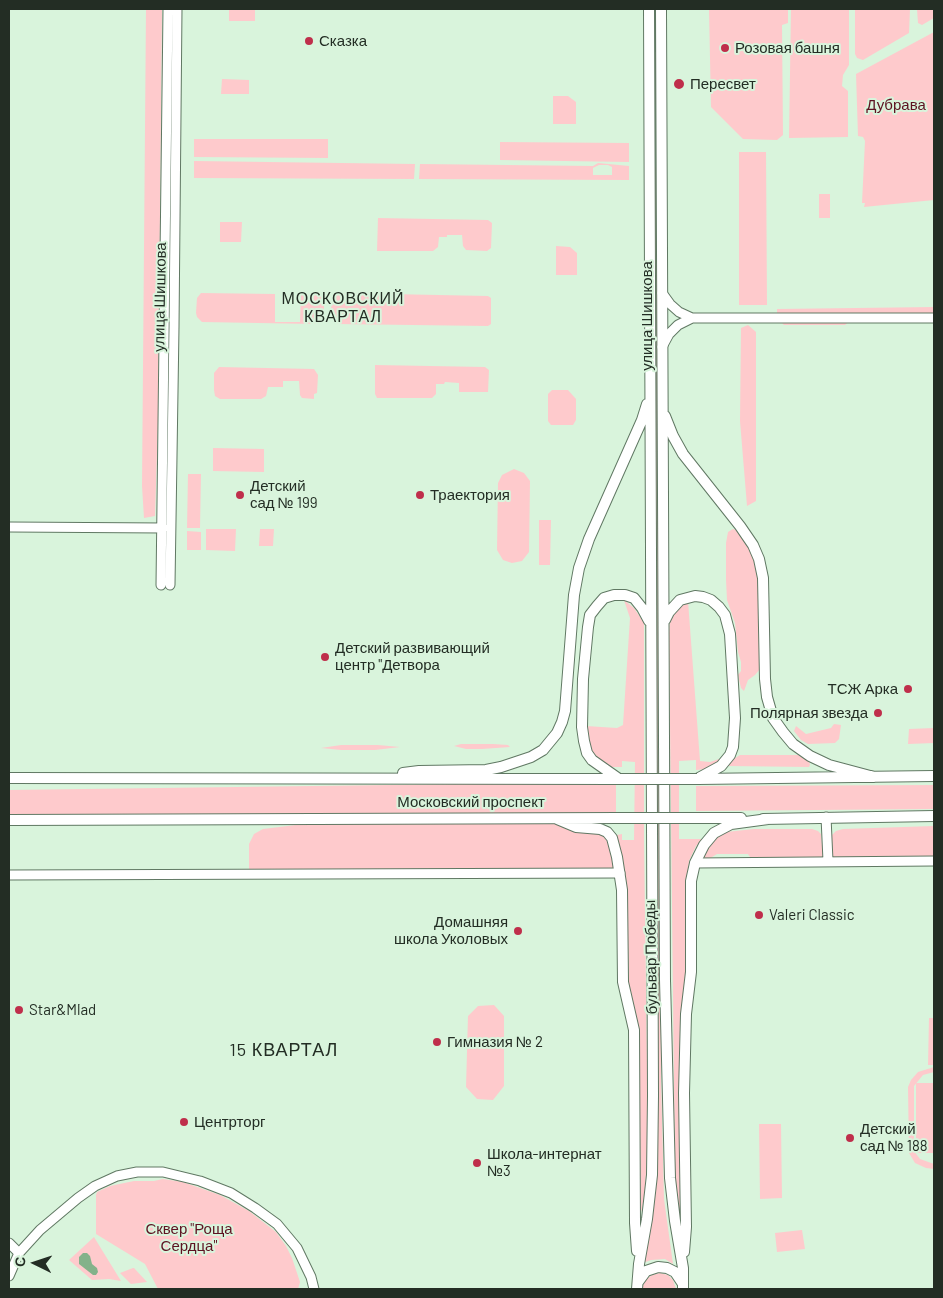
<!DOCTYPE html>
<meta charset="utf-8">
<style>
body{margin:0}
#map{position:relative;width:943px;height:1298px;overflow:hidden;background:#d9f4dc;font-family:Barlow,sans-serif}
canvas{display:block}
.frame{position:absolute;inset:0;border:10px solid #232d24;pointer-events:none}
.north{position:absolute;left:10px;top:1238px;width:50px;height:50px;-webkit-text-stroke:4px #d9f4dc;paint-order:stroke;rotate:274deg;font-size:14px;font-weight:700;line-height:20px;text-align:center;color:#232d24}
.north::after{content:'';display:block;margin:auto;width:18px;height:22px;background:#232d24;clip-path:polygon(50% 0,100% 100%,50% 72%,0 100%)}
</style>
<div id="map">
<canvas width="943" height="1298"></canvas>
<div class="frame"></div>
<div class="north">С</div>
</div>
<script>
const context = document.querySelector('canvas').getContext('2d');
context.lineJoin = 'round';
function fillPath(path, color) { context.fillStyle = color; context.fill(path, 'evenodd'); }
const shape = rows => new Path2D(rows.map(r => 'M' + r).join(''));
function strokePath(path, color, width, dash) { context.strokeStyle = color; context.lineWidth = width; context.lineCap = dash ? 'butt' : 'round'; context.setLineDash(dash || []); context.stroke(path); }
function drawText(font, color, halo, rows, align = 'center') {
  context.font = font + ' Barlow,sans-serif'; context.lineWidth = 4; context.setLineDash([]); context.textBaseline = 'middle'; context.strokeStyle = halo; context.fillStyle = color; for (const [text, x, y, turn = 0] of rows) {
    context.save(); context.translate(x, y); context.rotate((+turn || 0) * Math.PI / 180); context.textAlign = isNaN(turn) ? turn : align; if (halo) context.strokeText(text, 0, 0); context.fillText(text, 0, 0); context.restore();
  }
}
fillPath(shape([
 [146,9,162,9,158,421,155,516,144,518,142,486],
 [229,9,255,9,255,21,229,21],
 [652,9,658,9,658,104,653,104],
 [709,9,788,9,788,23,782,25,783,135,777,140,743,139,711,107],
 [791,9,849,9,849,65,843,75,842,86,848,91,848,137,789,138],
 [855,9,910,9,909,33,863,60,857,58,855,54],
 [917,9,934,9,934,18,922,25,918,23],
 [934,32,934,200,864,207,865,203,862,203,865,141,863,137,858,136,856,74],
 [222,79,249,80,249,94,221,94],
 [553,96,568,96,576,102,576,124,553,124],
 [194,139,328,139,328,158,194,157],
 [500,142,629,143,629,162,500,160],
 [739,152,766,152,767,305,739,305],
 [194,161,415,164,414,179,194,178],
 [598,163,629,166,629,180,419,179,420,164,593,166],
 [599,165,608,165,612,167,612,175,593,175,593,168],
 [653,167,658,167,661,1080,664,1199,673,1264,665,1259,651,1260,643,1263,653,1199],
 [819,194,830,194,830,218,819,218],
 [378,218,488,220,492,223,491,248,487,251,466,250,463,246,462,235,447,235,447,237,439,237,438,247,433,251,377,251],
 [220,222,242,222,241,242,220,242],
 [556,246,570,247,577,253,577,275,556,275],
 [201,293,275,294,275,322,300,322,301,294,317,294,323,297,324,299,324,318,320,323,315,324,202,322,197,317,196,313,197,298],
 [339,293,488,296,491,298,491,324,488,326,337,324,333,320,331,308,333,298],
 [934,307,934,318,853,318,845,325,784,325,777,318,777,309],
 [748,325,756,332,756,501,747,506,740,421,741,328],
 [375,365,485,367,489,370,488,392,459,392,459,383,445,382,444,384,436,384,436,394,432,398,377,398,375,394],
 [219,367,314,369,318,375,317,393,314,394,314,399,302,398,300,395,299,381,283,381,283,387,268,387,266,396,261,399,220,399,215,396,214,390,214,373],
 [552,390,568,390,576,399,576,420,573,425,551,425,548,421,548,394],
 [213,448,264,449,264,472,213,471],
 [514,469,524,473,530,481,529,552,522,561,512,563,503,560,497,550,498,483,502,475],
 [188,474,201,474,200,528,187,528],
 [539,520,551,520,550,565,539,565],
 [206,529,236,529,235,551,206,550],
 [260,529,274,529,273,546,259,546],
 [733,529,740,531,758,563,760,669,755,675,748,680,744,691,741,688,738,675,741,671,741,662,738,652,735,623,727,600,726,580,726,543,728,532],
 [187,531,201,532,201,550,187,550],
 [624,600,634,608,644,623,644,840,648,1139,645,1189,642,1209,641,1212,639,1030,629,989,627,891,617,835,622,834,622,840,634,840,635,762,622,761,622,767,606,767,595,757,588,744,586,726,617,728,623,725,630,618],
 [688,601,700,761,710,762,719,759,721,762,706,769,696,770,696,760,679,761,679,839,703,839,696,846,689,861,687,883,687,966,680,1039,680,1222,675,1178,669,633,670,618,681,603],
 [834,724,841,725,839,739,835,743,808,744,801,740,794,731,796,726,806,734,831,728],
 [934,728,934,743,908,744,909,729],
 [461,744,493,744,508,745,510,747,482,749,466,749,454,746],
 [341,745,378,745,400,747,375,750,341,750,321,748],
 [740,755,798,755,809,761,810,765,809,767,728,766,729,762],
 [616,782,616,814,9,814,9,790],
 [934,785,934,809,696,811,696,786],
 [553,817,607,832,620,873,249,873,249,844,254,834,263,829,312,823],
 [934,826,934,858,831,857,830,840,832,835,836,831,843,829],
 [754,829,812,829,818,831,821,834,823,857,817,859,752,860,748,854,717,854,707,860,702,858,716,837,726,832],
 [494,1005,504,1016,504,1086,493,1100,477,1099,466,1087,468,1016,478,1006],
 [929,1018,934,1018,934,1065,928,1065],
 [934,1067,934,1072,923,1075,914,1086,914,1151,920,1159,934,1164,934,1169,926,1168,915,1163,909,1153,908,1087,911,1080,918,1072],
 [916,1083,934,1083,934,1153,916,1153],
 [759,1124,781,1124,782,1198,760,1199],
 [163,1179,183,1182,220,1195,249,1211,276,1232,286,1246,292,1258,300,1282,298,1289,158,1289,145,1264,96,1234,96,1195,97,1192,110,1186,134,1181,154,1181],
 [802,1230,805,1249,777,1252,775,1233],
 [94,1237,121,1281,109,1279,92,1280,69,1260],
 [133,1268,134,1268,147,1282,131,1284,120,1273],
 [660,1273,668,1275,673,1280,676,1289,642,1289,645,1280,652,1275]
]), '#fecacc');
fillPath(shape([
 [83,1253,87,1253,90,1256,92,1264,97,1268,98,1272,96,1275,93,1275,79,1264,79,1257]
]), '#83b28a');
const minor = shape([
 [662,293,670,304,679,312,692,318,678,325,669,334,662,347],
 [692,318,934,318],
 [9,527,163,528],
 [161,585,168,9],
 [170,585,174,327,177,9],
 [826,817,828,861],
 [695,863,934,861],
 [9,875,620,873],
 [9,1243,19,1253],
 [9,1276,19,1253,40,1230,78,1198,95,1186,117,1176,137,1172,163,1172,200,1181,231,1193,255,1208,277,1224,297,1248,311,1277,314,1289]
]);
const major = shape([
 [661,9,665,980,670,1178,675,1221,683,1268,683,1289],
 [665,416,673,436,683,454,740,526,753,545,759,559,763,578,765,679,767,697,773,718,783,732,793,744,810,756,829,765,874,777],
 [665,620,669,612,680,600,695,596,703,597,711,600,719,607,725,615,730,634,735,718,733,747,730,755,721,766,697,779],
 [403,773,419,771,486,770,501,767,531,757,543,750,557,733,562,722,565,711,574,595,579,568,589,539,642,420,647,404],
 [9,778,620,779],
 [619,779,592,760,587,753,584,741,582,727,583,679,588,627,590,615,597,606,604,598,614,595,625,595,634,598,642,608,649,621],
 [698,779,934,776],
 [697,818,741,818],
 [557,819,576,827,600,829,607,832,612,838,617,857,622,890,623,982,634,1030,635,1223,637,1251],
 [763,819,934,816],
 [9,820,620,818],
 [684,1252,686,1227,684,1093,686,1014,691,972,691,881,695,863,704,845,714,833,731,824,768,819],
 [638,1282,646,1271,658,1267,667,1268,675,1272,683,1284],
 [637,1289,639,1264,647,1219,652,1175,653,1096,649,9]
]);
strokePath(minor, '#607863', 11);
strokePath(major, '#607863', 12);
strokePath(minor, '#fff', 9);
strokePath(major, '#fff', 10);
const majorBridge = shape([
 [620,779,697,779],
 [620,818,697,818]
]);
strokePath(majorBridge, '#607863', 12, []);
strokePath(majorBridge, '#fff', 10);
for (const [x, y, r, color] of [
 [309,41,5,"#bf2e4b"],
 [725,48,5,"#bf2e4b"],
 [679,84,6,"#bf2e4b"],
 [240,495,5,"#bf2e4b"],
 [420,495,5,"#bf2e4b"],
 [325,657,5,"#bf2e4b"],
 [908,689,5,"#bf2e4b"],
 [878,713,5,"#bf2e4b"],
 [759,915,5,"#bf2e4b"],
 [518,931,5,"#bf2e4b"],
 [19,1010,5,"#bf2e4b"],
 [437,1042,5,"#bf2e4b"],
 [184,1122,5,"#bf2e4b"],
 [850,1138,5,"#bf2e4b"],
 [477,1163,5,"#bf2e4b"]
]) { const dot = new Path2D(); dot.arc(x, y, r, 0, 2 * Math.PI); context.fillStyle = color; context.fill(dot); strokePath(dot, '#d9f4dc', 2); }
drawText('15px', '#232d24', '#d9f4dc', [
 ["Сказка",319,41],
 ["Розовая башня",735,48],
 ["Пересвет",690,84],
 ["Детский",250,486],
 ["сад № 199",250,503],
 ["Траектория",430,495],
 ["Детский развивающий",335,648],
 ["центр \"Детвора",335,665],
 ["ТСЖ Арка",898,689,"right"],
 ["Полярная звезда",868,713,"right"],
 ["Valeri Classic",769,915],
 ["Домашняя",508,922,"right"],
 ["школа Уколовых",508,939,"right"],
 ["Star&Mlad",29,1010],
 ["Гимназия № 2",447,1042],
 ["Центрторг",194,1122],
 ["Детский",860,1129],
 ["сад № 188",860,1146],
 ["Школа-интернат",487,1154],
 ["№3",487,1171]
], 'left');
drawText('15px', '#5d1221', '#d9f4dc', [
 ["Дубрава",896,105],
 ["Сквер \"Роща",189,1229],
 ["Сердца\"",189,1246]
]);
drawText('15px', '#232d24', '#d9f4dc', [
 ["улица Шишкова",160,297,-89],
 ["улица Шишкова",647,316,-90],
 ["Московский проспект",471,802],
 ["бульвар Победы",651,957,-91]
]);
context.letterSpacing = '1px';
drawText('16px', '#232d24', '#d9f4dc', [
 ["МОСКОВСКИЙ",343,299],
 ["КВАРТАЛ",343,317]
]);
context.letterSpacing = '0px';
context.letterSpacing = '1px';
drawText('18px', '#232d24', '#d9f4dc', [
 ["15 КВАРТАЛ",284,1050]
]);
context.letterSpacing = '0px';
</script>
